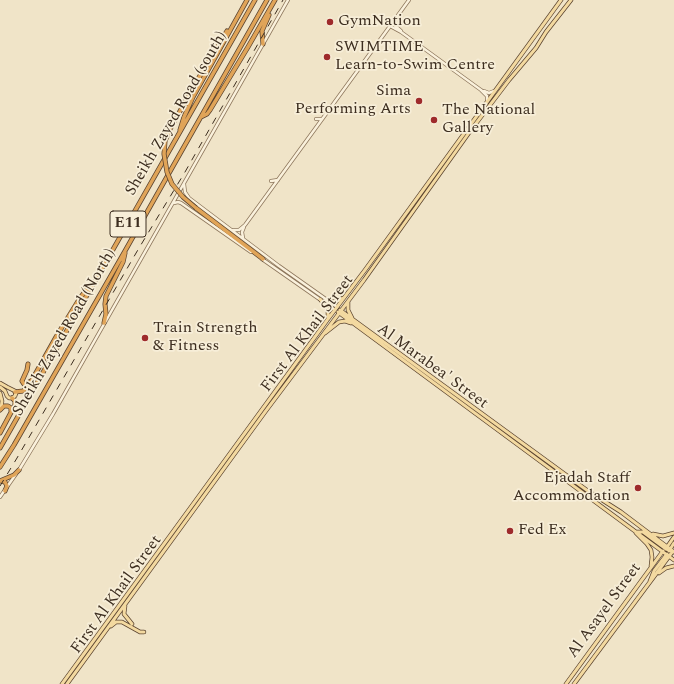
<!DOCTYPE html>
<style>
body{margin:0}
canvas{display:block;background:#f0e4c8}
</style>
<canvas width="674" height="684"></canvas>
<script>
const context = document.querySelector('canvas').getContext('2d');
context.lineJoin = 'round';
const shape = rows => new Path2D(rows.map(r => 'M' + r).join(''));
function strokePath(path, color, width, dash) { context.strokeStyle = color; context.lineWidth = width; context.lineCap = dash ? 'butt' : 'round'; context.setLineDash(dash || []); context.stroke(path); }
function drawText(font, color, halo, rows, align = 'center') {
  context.font = font + ' Spectral,serif'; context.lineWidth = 3.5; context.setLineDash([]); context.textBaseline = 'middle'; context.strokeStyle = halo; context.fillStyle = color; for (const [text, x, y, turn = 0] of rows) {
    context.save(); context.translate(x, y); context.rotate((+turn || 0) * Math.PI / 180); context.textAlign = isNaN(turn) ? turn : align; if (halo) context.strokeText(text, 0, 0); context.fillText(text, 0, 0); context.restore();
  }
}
const minor = shape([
 [392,23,401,31],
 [390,26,401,32,481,90,487,96,487,102],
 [484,91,489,93,494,91],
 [316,119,322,119],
 [271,181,278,180],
 [184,184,185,192,189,198,279,266,337,307],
 [174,203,178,202,181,203,251,252],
 [233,230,239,230,245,225,409,0],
 [243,238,242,232,244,227],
 [262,259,335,310],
 [19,470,53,414,288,0],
 [0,497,16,474]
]);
const major = shape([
 [320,299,328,310,328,319],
 [329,301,335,302,343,298],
 [348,302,348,310,352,318],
 [340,310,588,491,621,512,674,552],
 [338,312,674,560],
 [325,333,339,322,345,321,351,323],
 [0,383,7,387,15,391,16,393,15,396,12,398,9,398,7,396,5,391,0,387],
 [0,393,2,401,1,409],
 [636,532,643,532,666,549,672,551],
 [636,533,647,544,651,550,652,557,651,566],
 [653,534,663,536,674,533],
 [667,547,674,537],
 [669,551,674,543],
 [659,573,666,568,674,566],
 [650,581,654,571,667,554],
 [125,606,124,614,132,624],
 [111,626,116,622,122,622,140,632,144,632],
 [62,684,328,319,365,270,561,0],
 [67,684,265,412,364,280,471,130,509,80,536,48,546,32,571,0],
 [566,684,663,551],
 [574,684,673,551]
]);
const highway = shape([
 [263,44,262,31,269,15],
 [198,79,227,31],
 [201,117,207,114,210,110,248,47,275,0],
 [180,130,184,117,193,97,247,0],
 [196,208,263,259],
 [104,323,106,314,105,304,106,296,123,262,125,253],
 [28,364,27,370,22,381,24,384,26,384,29,382],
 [15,392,23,391,28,387,56,337,80,298,87,289,93,284],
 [0,410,4,406,8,406,11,408,11,411],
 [0,433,15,405,15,401,12,398],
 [0,448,255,0],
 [0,467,14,445,125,251,267,0],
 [0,481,14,475,19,470],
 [1,481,5,482,7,486,5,491]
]);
strokePath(minor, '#8d765c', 4);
strokePath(major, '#5b4430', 4.5);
strokePath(highway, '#5b4430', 5);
strokePath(minor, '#faf1dc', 2.5);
strokePath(major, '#f3d9a0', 3);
strokePath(highway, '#e0a458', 3.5);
strokePath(shape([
 [0,486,17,458,139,248,185,172,283,0]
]), '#3d2e20', 1, [7, 7]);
const highwayBridge = shape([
 [196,208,183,197,172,184,167,172,164,154,165,141,170,129,198,79]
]);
strokePath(highwayBridge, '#5b4430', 5, []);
strokePath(highwayBridge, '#e0a458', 3.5);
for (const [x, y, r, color] of [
 [330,22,4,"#9e2a2b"],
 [327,57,4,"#9e2a2b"],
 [419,101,4,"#9e2a2b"],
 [434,120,4,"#9e2a2b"],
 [145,338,4,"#9e2a2b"],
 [638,488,4,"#9e2a2b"],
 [510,531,4,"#9e2a2b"]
]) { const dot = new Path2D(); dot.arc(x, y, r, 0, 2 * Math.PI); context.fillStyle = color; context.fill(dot); strokePath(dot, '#f7eed8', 1.5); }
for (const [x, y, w] of [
 [128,224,36]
]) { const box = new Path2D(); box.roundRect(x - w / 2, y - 13, w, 26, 3); context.fillStyle = '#f7eed8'; context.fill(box); strokePath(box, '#3d2e20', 1); }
drawText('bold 15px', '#3d2e20', null, [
 ["E11",128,224]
]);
drawText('16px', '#3d2e20', '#f7eed8', [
 ["GymNation",338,22],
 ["SWIMTIME",335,48],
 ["Learn-to-Swim Centre",335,66],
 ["Sima",411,92,"right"],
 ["Performing Arts",411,110,"right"],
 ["The National",442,111],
 ["Gallery",442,129],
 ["Train Strength",153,329],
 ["& Fitness",153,347],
 ["Ejadah Staff",630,479,"right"],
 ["Accommodation",630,497,"right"],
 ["Fed Ex",518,531]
], 'left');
drawText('16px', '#3d2e20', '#f7eed8', [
 ["Sheikh Zayed Road (south)",177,114,-60],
 ["Sheikh Zayed Road (North)",65,333,-60],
 ["First Al Khail Street",308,334,-53],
 ["Al Marabea' Street",432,367,36],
 ["First Al Khail Street",117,595,-54],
 ["Al Asayel Street",605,611,-54]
]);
</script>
